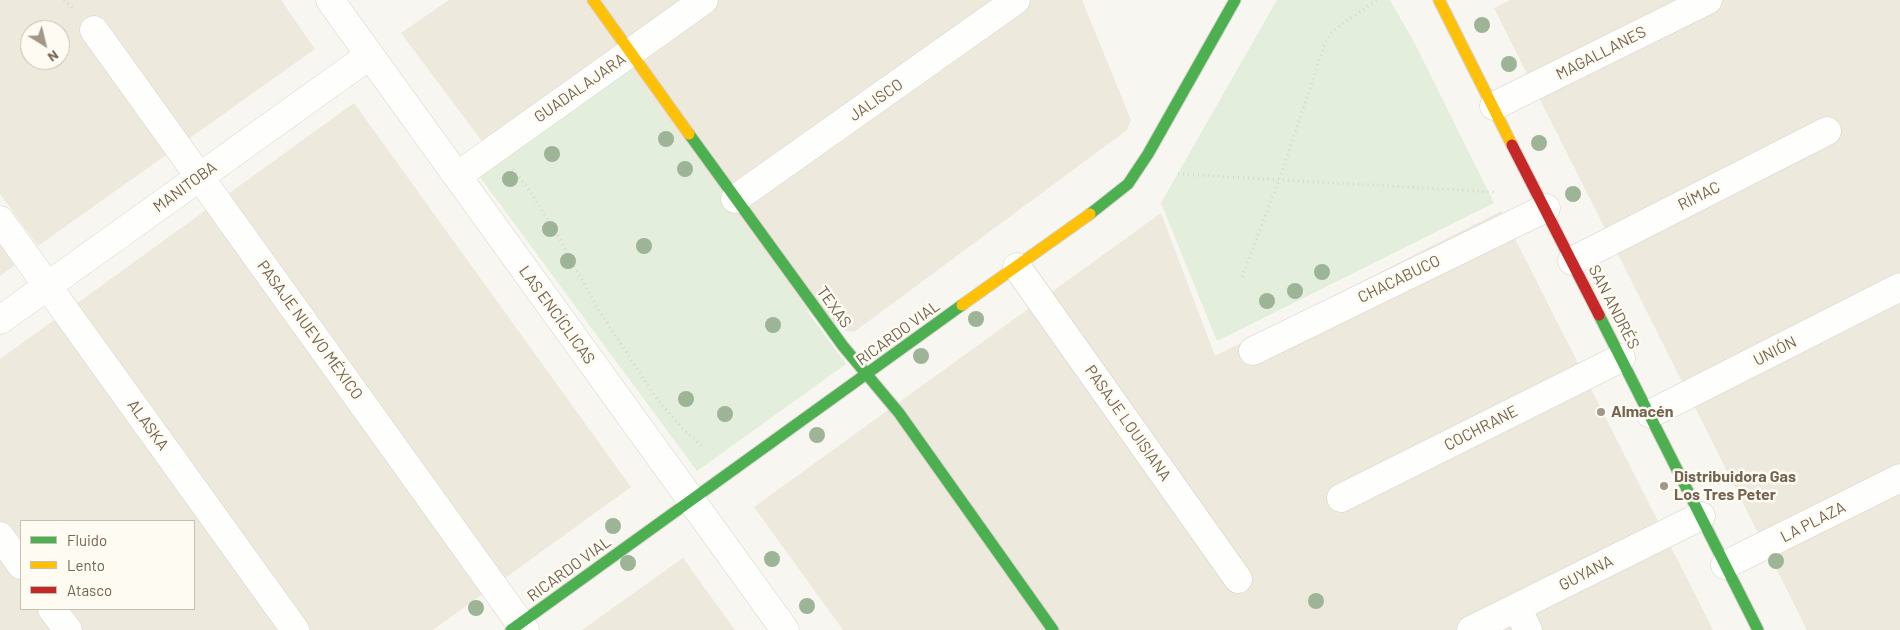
<!DOCTYPE html>
<meta charset="utf-8">
<style>
body{margin:0}
#map{position:relative;width:1900px;height:630px;overflow:hidden;background:#f8f6f0;font-family:Barlow,sans-serif}
canvas{display:block}
.legend{position:absolute;left:20px;top:520px;width:175px;height:90px;box-sizing:border-box;background:#fefbf3;border:1px solid #c7bfb2;margin:0;padding:6px 9px;list-style:none;font-size:15px;color:#746451}
.legend li{display:flex;align-items:center;gap:10px;height:25px}
.legend b{width:25px;border:1px solid #c7bfb2}
.north{position:absolute;left:20px;top:20px;width:50px;height:50px;box-sizing:border-box;background:#fefbf3;border:1px solid #c7bfb2;border-radius:50%;rotate:144deg;font-size:14px;font-weight:700;line-height:20px;text-align:center;color:#746451}
.north::after{content:'';display:block;margin:auto;width:18px;height:22px;background:#a29789;clip-path:polygon(50% 0,100% 100%,50% 72%,0 100%)}
</style>
<div id="map">
<canvas width="1900" height="630"></canvas>
<ul class="legend">
<li><b style="height:6px;background:#4caf50"></b>Fluido</li>
<li><b style="height:6px;background:#ffc107"></b>Lento</li>
<li><b style="height:6px;background:#c62828"></b>Atasco</li>
</ul>
<div class="north">N</div>
</div>
<script>
const context = document.querySelector('canvas').getContext('2d');
context.lineJoin = 'round';
function fillPath(path, color) { context.fillStyle = color; context.fill(path, 'evenodd'); }
const shape = rows => new Path2D(rows.map(r => 'M' + r).join(''));
function strokePath(path, color, width, dash) { context.strokeStyle = color; context.lineWidth = width; context.lineCap = dash ? 'butt' : 'round'; context.setLineDash(dash || []); context.stroke(path); }
function drawText(font, color, halo, rows, align = 'center') {
  context.font = font + ' Barlow,sans-serif'; context.lineWidth = 5; context.setLineDash([]); context.textBaseline = 'middle'; context.strokeStyle = halo; context.fillStyle = color; for (const [text, x, y, turn = 0] of rows) {
    context.save(); context.translate(x, y); context.rotate((+turn || 0) * Math.PI / 180); context.textAlign = isNaN(turn) ? turn : align; if (halo) context.strokeText(text, 0, 0); context.fillText(text, 0, 0); context.restore();
  }
}
fillPath(shape([
 [0,0,281,0,315,49,38,246,0,194],
 [30,30,60,30,60,60,30,60],
 [449,0,1082,0,1131,120,1127,130,854,332,846,331,484,144,401,33],
 [1510,0,1900,0,1900,630,1807,630,1494,8],
 [354,103,631,487,433,630,0,630,0,359],
 [21,521,194,521,194,609,21,609],
 [1501,211,1713,630,843,630,754,507,1161,213,1215,356],
 [0,238,18,263,0,276],
 [683,558,735,630,582,630]
]), '#eee9dd');
fillPath(shape([
 [1277,0,1390,0,1415,44,1494,203,1217,341,1161,203],
 [629,69,846,364,697,471,477,173]
]), '#e3eedc');
const street = shape([
 [330,0,785,630],
 [94,30,525,630],
 [1494,106,1708,0],
 [457,176,704,0],
 [735,199,1016,0],
 [0,220,295,630],
 [1572,261,1827,131],
 [1017,267,1238,579],
 [0,320,370,55],
 [1253,351,1546,208],
 [1650,414,1900,287],
 [1341,498,1621,358],
 [0,536,21,565],
 [1725,565,1900,478],
 [1517,608,1528,630],
 [52,609,68,630],
 [1471,630,1701,516]
]);
const fast = shape([
 [689,134,843,346,899,413,1053,630],
 [1090,214,1128,184,1148,154,1235,0],
 [1599,315,1758,630],
 [511,630,962,305]
]);
const slow = shape([
 [593,0,689,134],
 [1439,0,1512,145],
 [962,305,1090,214]
]);
const jam = shape([
 [1512,145,1599,315]
]);
strokePath(street, '#d6d2cc', 29);
strokePath(fast, '#d6d2cb', 13);
strokePath(slow, '#d6d2cb', 13);
strokePath(jam, '#d6d2cb', 13);
strokePath(shape([
 [64,0,75,9],
 [513,169,531,193,561,241,598,309,657,399,681,427,702,446],
 [1178,174,1494,192],
 [1242,277,1279,180,1325,43,1331,33,1341,25,1377,0]
]), '#dad6d0', 3, [1, 4]);
strokePath(street, '#fefefd', 28);
strokePath(fast, '#4caf50', 11);
strokePath(slow, '#ffc107', 11);
strokePath(jam, '#c62828', 11);
context.fillStyle = '#9db497';
for (const [x, y] of [
 [1482,25],
 [1509,64],
 [666,139],
 [1539,143],
 [552,154],
 [685,169],
 [510,179],
 [1573,194],
 [550,229],
 [644,246],
 [568,261],
 [1322,272],
 [1295,291],
 [1267,301],
 [976,319],
 [773,325],
 [921,356],
 [686,399],
 [725,414],
 [817,435],
 [613,526],
 [772,559],
 [1776,561],
 [628,563],
 [1316,601],
 [807,606],
 [476,608]
]) { context.beginPath(); context.arc(x, y, 8, 0, 2 * Math.PI); context.fill(); }
for (const [x, y, r, color] of [
 [1601,412,5,"#a29789"],
 [1664,486,5,"#a29789"]
]) { const dot = new Path2D(); dot.arc(x, y, r, 0, 2 * Math.PI); context.fillStyle = color; context.fill(dot); strokePath(dot, '#fefbf3', 2); }
drawText('16px', '#746451', '#fefbf3', [
 ["MAGALLANES",1601,53,-27],
 ["GUADALAJARA",580,88,-35],
 ["JALISCO",876,100,-35],
 ["MANITOBA",185,187,-36],
 ["RÍMAC",1699,196,-27],
 ["CHACABUCO",1399,279,-26],
 ["TEXAS",834,307,54],
 ["SAN ANDRÉS",1614,307,63],
 ["LAS ENCÍCLICAS",557,315,54],
 ["PASAJE NUEVO MÉXICO",310,330,54],
 ["RICARDO VIAL",898,333,-36],
 ["UNIÓN",1775,351,-27],
 ["PASAJE LOUISIANA",1128,423,55],
 ["ALASKA",148,425,54],
 ["COCHRANE",1481,428,-27],
 ["LA PLAZA",1813,522,-27],
 ["RICARDO VIAL",569,569,-36],
 ["GUYANA",1586,573,-27]
]);
drawText('bold 16px', '#746451', '#fefbf3', [
 ["Almacén",1611,412],
 ["Distribuidora Gas",1674,477],
 ["Los Tres Peter",1674,495]
], 'left');
</script>
